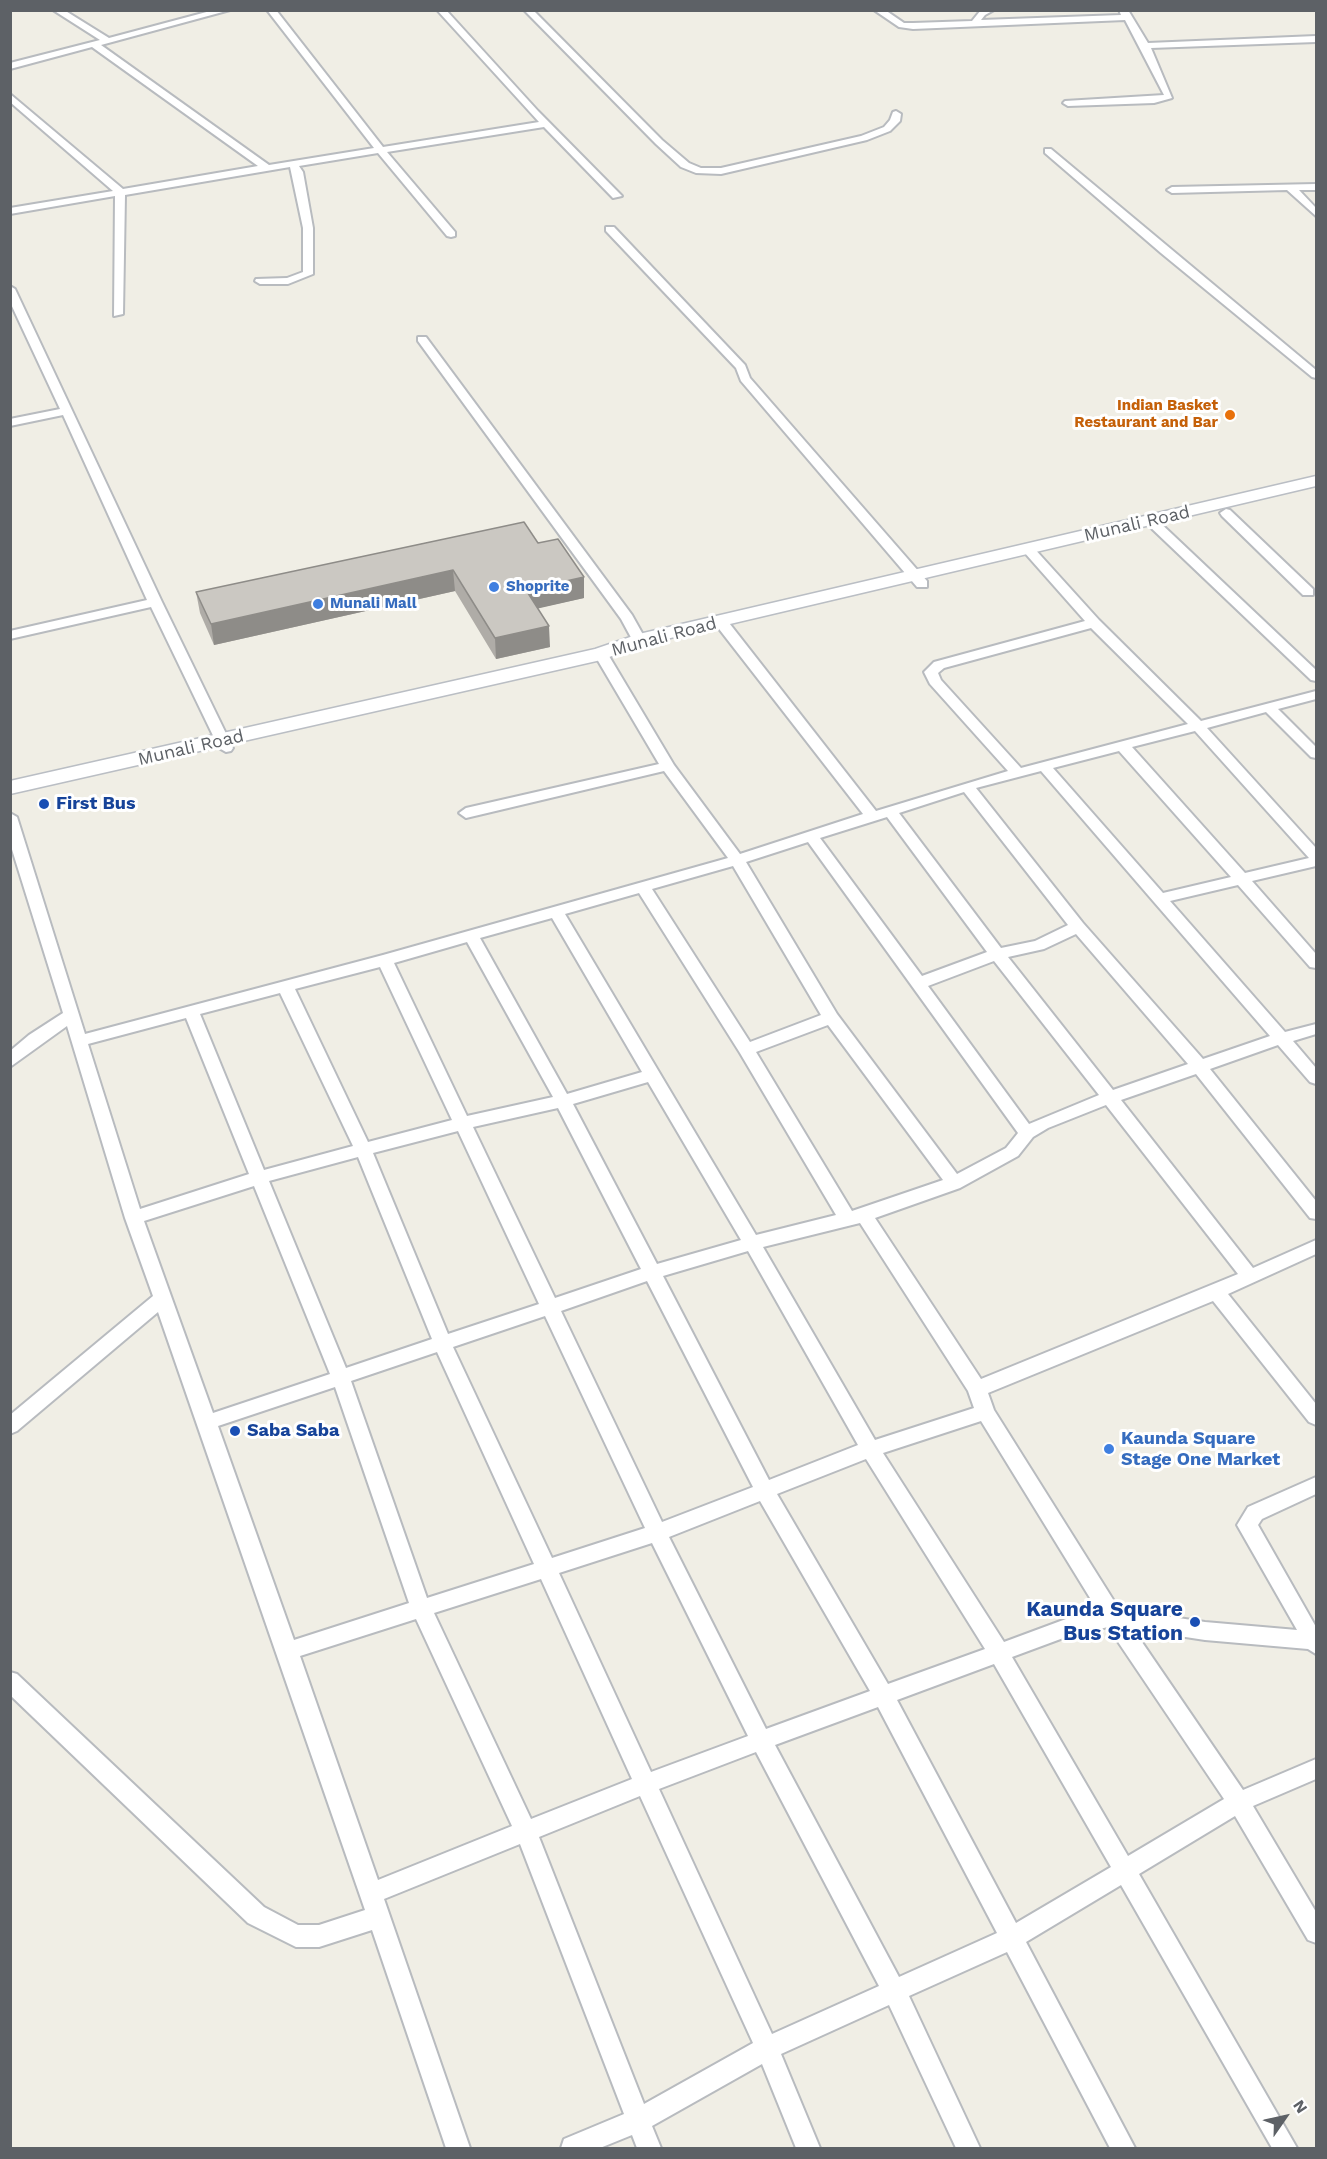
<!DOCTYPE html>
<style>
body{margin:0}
#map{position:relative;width:1327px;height:2159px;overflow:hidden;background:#f0eee5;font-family:"Work Sans",sans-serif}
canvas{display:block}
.frame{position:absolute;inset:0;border:12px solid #5d6166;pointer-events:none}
.north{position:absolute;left:1255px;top:2087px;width:60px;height:60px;-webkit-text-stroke:4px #fff;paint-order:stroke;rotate:56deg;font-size:16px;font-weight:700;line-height:24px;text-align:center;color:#5d6166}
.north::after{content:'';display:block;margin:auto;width:21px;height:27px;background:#5d6166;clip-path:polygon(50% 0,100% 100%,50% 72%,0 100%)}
</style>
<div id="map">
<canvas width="1327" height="2159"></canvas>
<div class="frame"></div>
<div class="north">N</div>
</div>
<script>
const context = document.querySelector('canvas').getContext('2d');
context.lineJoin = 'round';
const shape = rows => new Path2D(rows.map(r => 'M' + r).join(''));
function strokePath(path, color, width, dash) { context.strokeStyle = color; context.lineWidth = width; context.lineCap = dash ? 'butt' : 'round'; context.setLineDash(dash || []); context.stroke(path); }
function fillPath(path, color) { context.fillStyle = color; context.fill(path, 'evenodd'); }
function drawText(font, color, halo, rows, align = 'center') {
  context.font = font + ' "Work Sans",sans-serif'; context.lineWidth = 6; context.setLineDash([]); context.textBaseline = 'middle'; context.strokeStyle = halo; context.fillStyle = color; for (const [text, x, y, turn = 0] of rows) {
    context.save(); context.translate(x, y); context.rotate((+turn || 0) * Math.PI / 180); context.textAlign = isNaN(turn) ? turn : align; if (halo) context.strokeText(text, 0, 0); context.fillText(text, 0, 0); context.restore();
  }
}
const minor = shape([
 [53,10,64,10,109,38,214,10,230,10,101,45,269,165,374,148,267,10,276,10,383,147,539,122,437,10,446,10,538,111,622,196,613,198,544,127,387,152,455,232,455,236,451,237,447,236,378,153,299,166,303,172,313,228,313,274,288,284,260,284,255,281,256,279,287,278,303,272,303,228,290,167,125,195,123,314,114,316,115,196,10,214,10,208,113,191,10,102,10,94,123,189,258,166,92,47,10,69,10,63,100,40,53,10],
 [524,10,533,10,662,140,689,163,701,168,721,168,861,136,884,127,890,120,893,112,896,111,901,114,900,121,890,131,867,140,721,174,696,173,681,167,656,144,524,10],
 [874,10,885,10,904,23,913,23,972,21,981,10,994,10,985,15,981,20,1121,15,1119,10,1128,10,1148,43,1316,36,1316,42,1151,48,1172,98,1154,103,1068,106,1063,103,1065,101,1164,95,1125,20,913,29,899,27,874,10],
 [1045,149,1051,149,1316,370,1316,378,1312,377,1161,253,1045,153,1045,149],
 [1316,184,1316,190,1299,190,1316,208,1316,216,1287,190,1172,193,1167,190,1172,187,1316,184],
 [606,227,614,227,745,365,750,378,927,581,927,587,917,587,741,381,736,368,606,231,606,227],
 [10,286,15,289,162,602,233,748,231,751,226,752,219,748,151,607,10,639,10,631,147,600,63,415,10,426,10,419,60,409,10,302,10,286],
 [418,337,426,337,632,615,646,640,644,643,634,643,621,619,418,341,418,337],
 [1226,509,1230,510,1313,589,1313,595,1303,595,1222,516,1220,513,1226,509],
 [1151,517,1155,518,1316,670,1316,681,1311,680,1147,524,1147,518,1151,517],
 [1028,545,1032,546,1099,620,1201,721,1316,691,1316,699,1278,709,1316,747,1316,758,1311,757,1266,712,1207,728,1316,848,1316,866,1252,881,1316,954,1316,968,1310,967,1238,885,1170,901,1285,1032,1316,1024,1316,1034,1293,1041,1316,1068,1316,1084,1310,1082,1278,1045,1210,1069,1316,1201,1316,1219,1310,1218,1196,1074,1121,1100,1253,1268,1316,1240,1316,1254,1228,1294,1316,1404,1316,1425,1309,1422,1213,1301,988,1393,994,1410,1119,1609,1205,1622,1297,1630,1237,1525,1248,1507,1316,1477,1316,1494,1262,1519,1258,1525,1316,1627,1316,1654,1308,1649,1205,1640,1133,1629,1243,1790,1316,1759,1316,1779,1253,1806,1316,1912,1316,1943,1308,1940,1235,1816,1139,1874,1297,2148,1272,2148,1121,1885,1026,1942,1135,2148,1110,2148,1007,1952,909,1996,980,2148,956,2148,889,2005,781,2054,820,2148,796,2148,762,2064,652,2126,661,2148,637,2148,632,2135,600,2148,561,2148,564,2139,624,2114,520,1844,384,1899,470,2148,446,2148,372,1930,319,1947,296,1947,248,1923,10,1695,10,1672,17,1674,264,1907,298,1925,319,1925,365,1910,158,1312,17,1431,10,1434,10,1415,153,1296,125,1218,67,1026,10,1067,10,1051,29,1035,63,1013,10,843,10,813,17,817,85,1034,383,955,728,858,664,771,466,818,459,813,466,808,659,764,594,654,596,651,606,651,674,765,740,854,863,814,716,625,716,619,726,619,876,811,1008,771,930,684,924,672,934,662,1085,621,1024,552,1024,546,1028,545],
 [1091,628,1188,724,1021,768,941,680,938,673,944,668,1091,628],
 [1195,731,1309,858,1245,873,1132,747,1195,731],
 [1119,751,1231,877,1163,893,1053,768,1119,751],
 [1041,771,1154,902,1270,1036,1203,1059,1083,923,976,788,1041,771],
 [964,792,1068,925,1035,941,1001,948,899,813,964,792],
 [887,817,987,952,922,976,820,838,887,817],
 [808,842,1018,1133,1006,1148,957,1174,837,1014,746,862,808,842],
 [733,866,821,1015,750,1042,652,889,733,866],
 [639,893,740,1053,836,1215,756,1235,565,914,639,893],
 [552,918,642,1072,567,1094,480,938,552,918],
 [1076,934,1188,1064,1113,1090,1008,957,1044,949,1076,934],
 [467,942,553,1097,467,1116,394,963,467,942],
 [994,961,1099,1095,1029,1124,928,986,994,961],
 [380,967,452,1120,368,1142,295,989,380,967],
 [280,993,353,1146,264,1170,200,1014,280,993],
 [186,1018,249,1174,140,1209,88,1044,186,1018],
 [828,1025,943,1180,852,1211,756,1052,828,1025],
 [648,1082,741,1240,657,1264,573,1104,648,1082],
 [1106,1105,1238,1274,981,1379,875,1218,960,1188,1018,1156,1033,1137,1048,1128,1106,1105],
 [558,1108,641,1269,555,1298,473,1127,558,1108],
 [458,1131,539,1304,448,1334,373,1153,458,1131],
 [358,1157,432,1339,346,1368,269,1181,358,1157],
 [254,1186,330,1374,213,1413,144,1221,254,1186],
 [860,1223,968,1391,974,1408,875,1440,763,1247,860,1223],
 [748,1251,858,1445,769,1480,663,1276,748,1251],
 [647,1281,753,1487,662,1522,561,1311,647,1281],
 [545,1316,645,1528,552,1558,453,1347,545,1316],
 [437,1352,534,1564,427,1598,351,1381,437,1352],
 [335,1387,409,1603,294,1640,218,1426,335,1387],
 [981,1421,1098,1611,1066,1619,1004,1642,883,1453,981,1421],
 [866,1459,985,1649,888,1684,777,1494,866,1459],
 [760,1501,870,1691,766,1729,669,1537,760,1501],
 [652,1543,748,1736,651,1772,559,1573,652,1543],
 [541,1579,632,1779,531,1819,434,1613,541,1579],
 [416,1619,512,1826,378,1880,300,1656,416,1619],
 [1108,1627,1224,1799,1128,1856,1012,1657,1066,1637,1108,1627],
 [994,1664,1111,1867,1016,1923,897,1700,994,1664],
 [878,1707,997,1933,899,1977,775,1745,878,1707],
 [756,1752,879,1986,772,2034,659,1789,756,1752],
 [640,1796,753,2043,644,2104,539,1837,640,1796]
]);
const secondary = shape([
 [1316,476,1316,486,645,644,601,660,10,794,10,781,595,649,639,634,1316,476]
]);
strokePath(minor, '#b8bbbf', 4);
strokePath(secondary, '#babec4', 3);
fillPath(minor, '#fff');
fillPath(secondary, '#fff');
fillPath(shape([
 [538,543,584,598,538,608,550,647,496,659,455,591,214,645,200,613,196,592]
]), '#afaca7');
fillPath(shape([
 [453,570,455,591,214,645,211,624],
 [584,577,584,598,527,611,526,590],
 [549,626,550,647,496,659,495,638]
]), '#8e8c88');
const building = shape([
 [524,522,538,543,558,539,584,577,526,590,549,626,495,638,453,570,211,624,196,592,524,522]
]);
fillPath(building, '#cbc8c2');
strokePath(building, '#8e8c88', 1.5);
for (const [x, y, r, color] of [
 [1230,415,6,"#e8710a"],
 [494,587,6,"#3f7fe0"],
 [318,604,6,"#3f7fe0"],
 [44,804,6,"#1a4fb4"],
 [235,1431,6,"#1a4fb4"],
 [1109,1449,6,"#3f7fe0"],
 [1195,1622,6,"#1a4fb4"]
]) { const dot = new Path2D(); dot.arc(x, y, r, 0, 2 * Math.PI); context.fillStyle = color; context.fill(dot); strokePath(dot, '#fff', 2); }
drawText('bold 15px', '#c56008', '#fff', [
 ["Indian Basket",1218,406],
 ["Restaurant and Bar",1218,423]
], 'right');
drawText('bold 15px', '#366cbe', '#fff', [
 ["Shoprite",506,587],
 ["Munali Mall",330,604]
], 'left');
drawText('18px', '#5d6166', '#fff', [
 ["Munali Road",1137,524,-13],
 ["Munali Road",664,637,-15],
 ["Munali Road",191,748,-13]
]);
drawText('bold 18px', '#164399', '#fff', [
 ["First Bus",56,804],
 ["Saba Saba",247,1431]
], 'left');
drawText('bold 18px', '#366cbe', '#fff', [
 ["Kaunda Square",1121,1439],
 ["Stage One Market",1121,1460]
], 'left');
drawText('bold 21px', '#164399', '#fff', [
 ["Kaunda Square",1183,1610],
 ["Bus Station",1183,1634]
], 'right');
</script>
